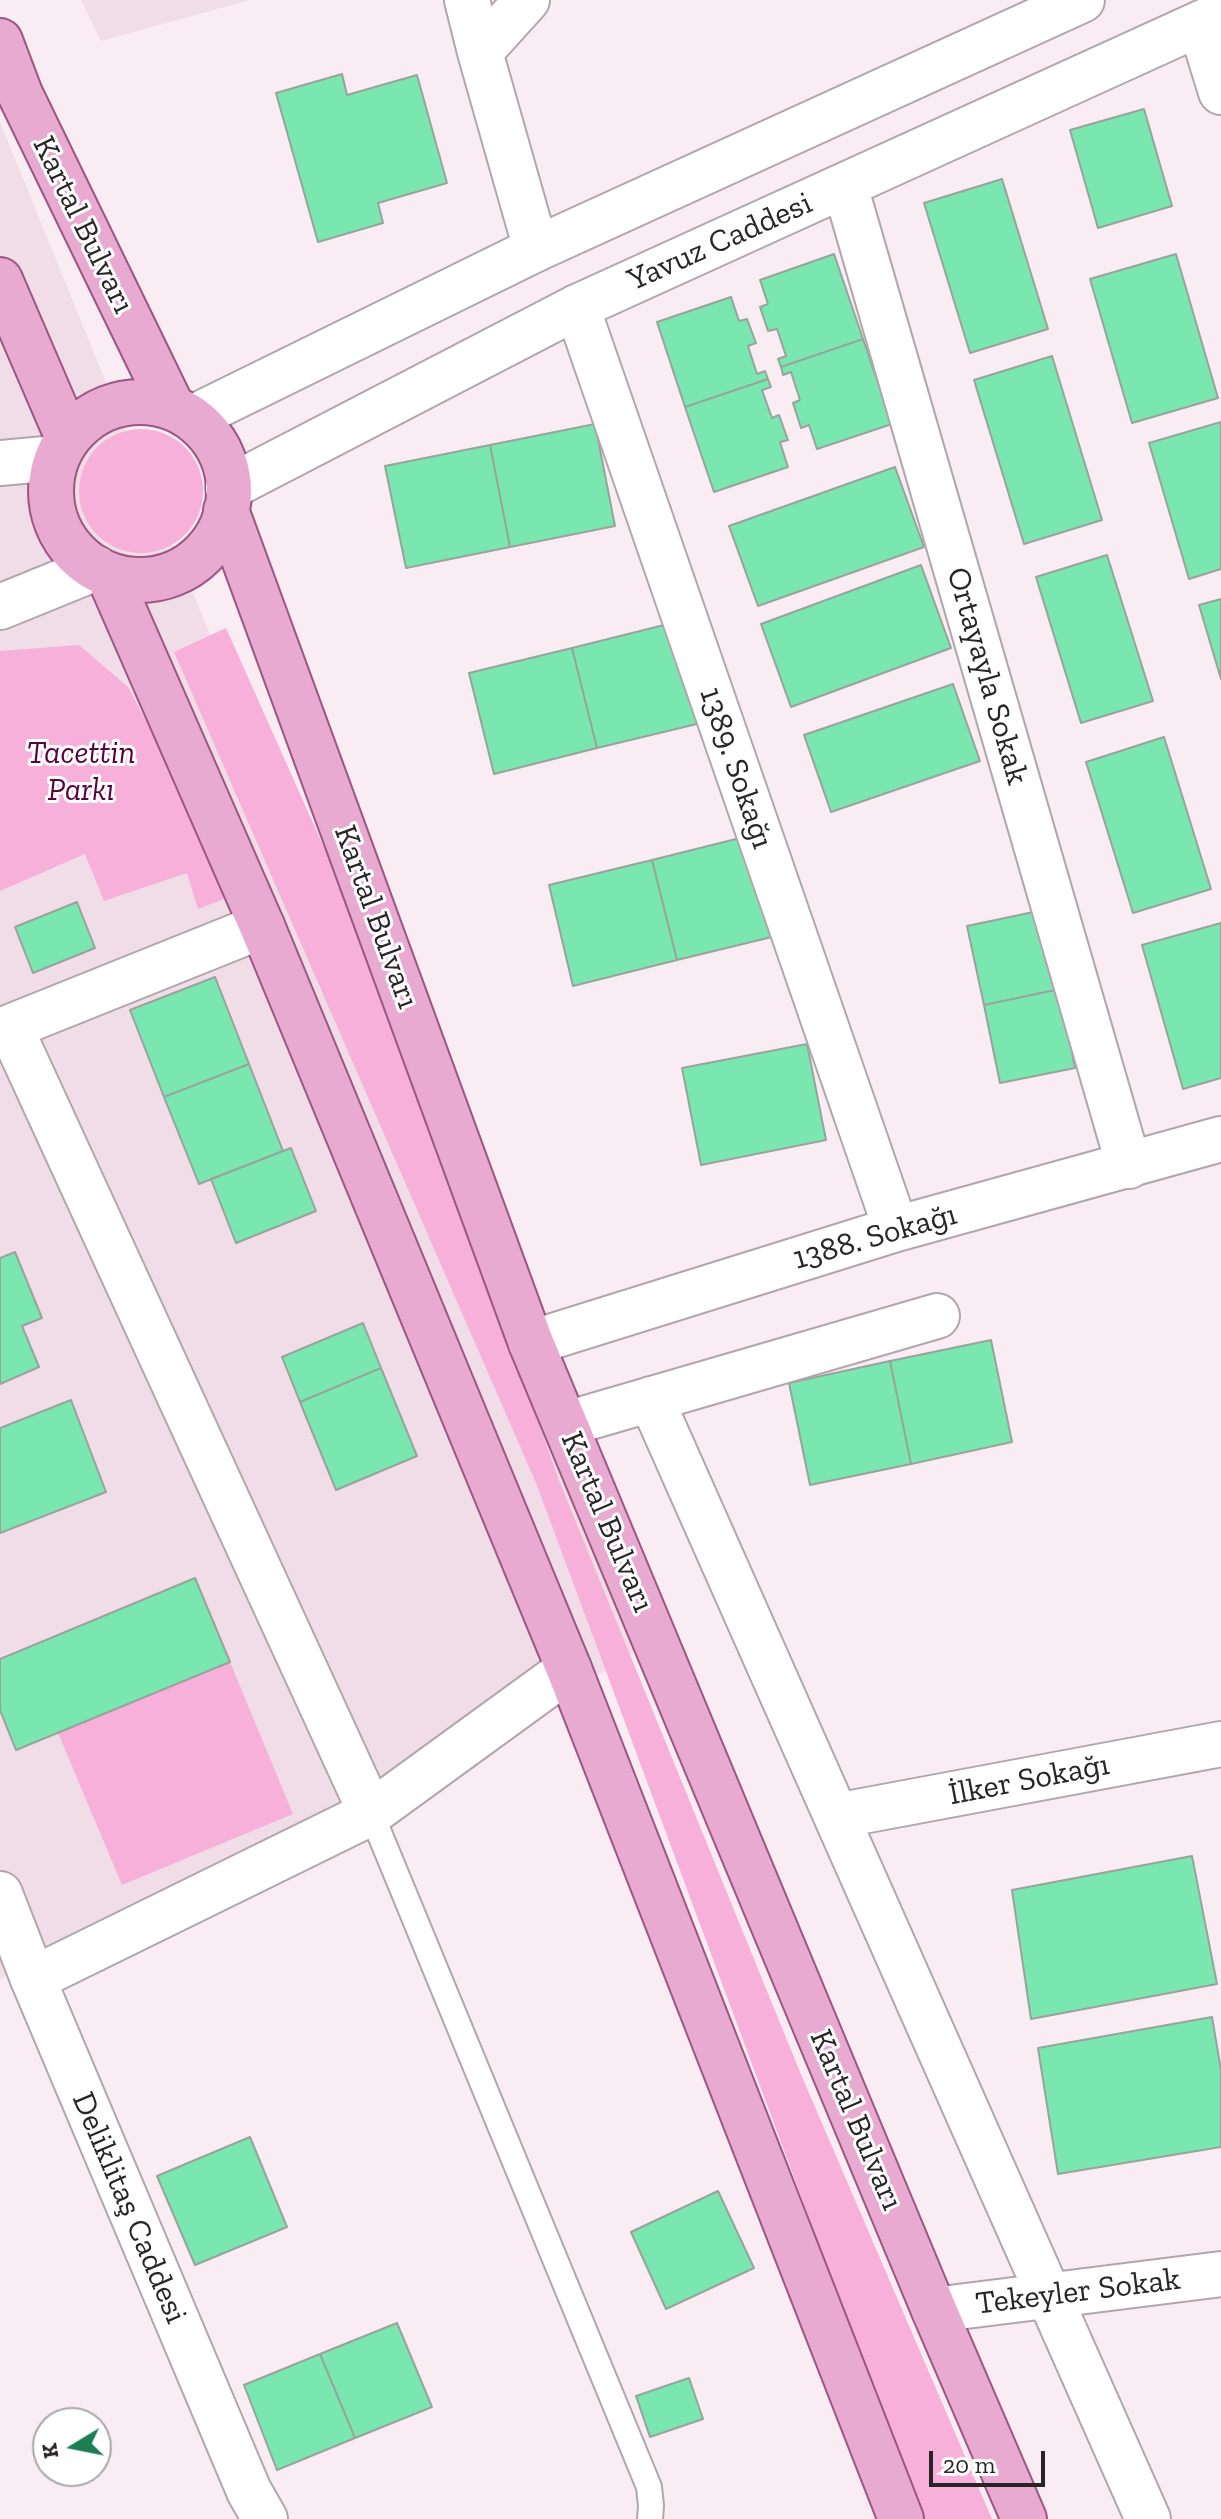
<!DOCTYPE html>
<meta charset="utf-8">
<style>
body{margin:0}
#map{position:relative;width:1221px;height:2519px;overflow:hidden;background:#f9ecf3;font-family:"Zilla Slab",serif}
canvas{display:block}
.north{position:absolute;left:32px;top:2407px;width:80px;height:80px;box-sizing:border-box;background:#fff;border:2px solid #a9a8a9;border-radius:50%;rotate:260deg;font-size:22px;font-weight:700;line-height:32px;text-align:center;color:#292527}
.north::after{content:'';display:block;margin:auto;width:28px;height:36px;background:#1d7d55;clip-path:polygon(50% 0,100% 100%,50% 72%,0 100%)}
.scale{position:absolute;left:929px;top:2451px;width:116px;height:36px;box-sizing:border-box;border:4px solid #292527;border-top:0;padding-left:10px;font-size:24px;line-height:28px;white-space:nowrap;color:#292527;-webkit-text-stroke:6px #fff;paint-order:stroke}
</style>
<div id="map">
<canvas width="1221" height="2519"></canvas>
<div class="north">K</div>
<div class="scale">20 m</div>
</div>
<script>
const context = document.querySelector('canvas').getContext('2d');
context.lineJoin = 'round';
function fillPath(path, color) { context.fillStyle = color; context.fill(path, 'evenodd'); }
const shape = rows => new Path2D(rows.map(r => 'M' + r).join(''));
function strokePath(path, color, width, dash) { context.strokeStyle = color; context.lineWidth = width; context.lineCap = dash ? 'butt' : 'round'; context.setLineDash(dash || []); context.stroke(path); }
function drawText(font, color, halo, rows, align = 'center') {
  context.font = font + ' "Zilla Slab",serif'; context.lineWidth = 6; context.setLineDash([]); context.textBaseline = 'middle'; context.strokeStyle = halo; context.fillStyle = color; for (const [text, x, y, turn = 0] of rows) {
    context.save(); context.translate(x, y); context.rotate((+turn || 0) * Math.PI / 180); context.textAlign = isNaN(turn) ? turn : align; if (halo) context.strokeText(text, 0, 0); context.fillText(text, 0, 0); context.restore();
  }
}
fillPath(shape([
 [81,0,250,0,101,41],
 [0,122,147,483,634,1652,329,1849,0,1979]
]), '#f1dde8');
fillPath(shape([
 '79 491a62 62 0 1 1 124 0a62 62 0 1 1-124 0Z',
 [226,628,392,1000,558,1478,800,2072,992,2519,921,2519,536,1483,174,652],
 [79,645,128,687,237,894,198,909,187,873,104,901,85,854,0,891,0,651],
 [230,1662,293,1814,122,1885,58,1733]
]), '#f7b0da');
const building = shape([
 [342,74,347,95,417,75,447,183,378,203,383,223,318,242,276,93,342,74],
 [1144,109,1172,206,1098,228,1070,130,1144,109],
 [1002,179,1048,329,970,353,924,203,1002,179],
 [834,254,863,339,781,367,778,359,786,356,777,329,768,331,760,307,768,304,760,280,834,254],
 [1176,254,1218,398,1132,423,1090,279,1176,254],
 [731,297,739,321,747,319,756,343,748,346,757,374,765,371,768,379,685,407,657,322,731,297],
 [863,339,892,424,817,449,809,425,801,428,793,403,800,400,791,372,783,375,781,367,863,339],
 [1052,356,1102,520,1024,544,974,380,1052,356],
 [768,379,771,387,762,390,772,418,779,415,788,440,780,442,788,467,714,492,685,407,768,379],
 [1221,422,1221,569,1189,579,1149,443,1221,422],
 [595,424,615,526,510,547,490,445,595,424],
 [490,445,510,547,406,568,385,466,490,445],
 [895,467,924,547,758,606,729,526,895,467],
 [1107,555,1153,701,1081,723,1036,577,1107,555],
 [921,565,951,648,791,707,761,624,921,565],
 [1221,599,1221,679,1199,605,1221,599],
 [676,622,701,723,597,748,572,648,676,622],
 [572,648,597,748,494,774,469,673,572,648],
 [953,684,980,761,831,812,804,735,953,684],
 [1164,737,1211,889,1133,913,1086,762,1164,737],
 [756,834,780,935,677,960,652,860,756,834],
 [652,860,677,960,573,986,549,885,652,860],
 [77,902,95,948,33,973,15,927,77,902],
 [1043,910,1060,989,984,1005,967,926,1043,910],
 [1221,923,1221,1078,1183,1089,1142,945,1221,923],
 [215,977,249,1064,164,1097,130,1010,215,977],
 [1060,989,1075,1068,1000,1083,984,1005,1060,989],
 [807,1044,826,1140,701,1165,682,1068,807,1044],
 [249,1064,283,1151,199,1184,164,1097,249,1064],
 [291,1148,316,1211,236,1243,211,1179,291,1148],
 [15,1252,42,1318,22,1326,39,1367,0,1384,0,1258,15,1252],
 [363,1323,381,1368,300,1402,282,1357,363,1323],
 [991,1340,1012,1442,911,1464,890,1361,991,1340],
 [890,1361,911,1464,810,1485,789,1383,890,1361],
 [381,1368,417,1456,336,1490,300,1402,381,1368],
 [71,1400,106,1492,0,1533,0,1428,71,1400],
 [195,1578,230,1662,16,1750,0,1710,0,1659,195,1578],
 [1192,1856,1217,1984,1031,2019,1012,1890,1192,1856],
 [1212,2017,1221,2070,1221,2147,1058,2174,1038,2048,1212,2017],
 [250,2137,287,2227,195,2265,157,2176,250,2137],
 [718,2191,754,2268,666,2309,631,2232,718,2191],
 [397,2323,432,2407,355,2438,320,2354,397,2323],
 [320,2354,355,2438,277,2470,244,2385,320,2354],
 [689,2378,703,2419,650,2437,636,2396,689,2378]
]);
fillPath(building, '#7ae7b0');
strokePath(building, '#98a39c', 2);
const service = shape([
 [371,1813,649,2487,651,2506,650,2519]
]);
const minor = shape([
 [467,0,480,52,536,249],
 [1200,24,1221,92],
 [480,52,527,0],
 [845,186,1129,1166],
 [577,307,896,1229],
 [262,926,10,1027,371,1813],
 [531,1343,896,1229,1221,1139],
 [651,1399,1148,2519],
 [566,1424,937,1316],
 [836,1816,1221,1744],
 [33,1979,371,1813,569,1669],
 [934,2310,1221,2274]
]);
const tertiary = shape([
 [192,418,536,249,1082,0],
 [0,463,56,458],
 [228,488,577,307,1221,14],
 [0,607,96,568],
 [0,1894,33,1979,249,2491,265,2519]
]);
const primary = shape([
 [0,41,20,94,172,407],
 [0,280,68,438],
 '51 491a89 89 0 1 1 178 0a89 89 0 1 1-178 0Z',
 [226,510,531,1343,934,2310,1024,2519],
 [108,574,262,926,569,1669,901,2519]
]);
strokePath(service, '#b1a6ac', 28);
strokePath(minor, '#b1a6ac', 48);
strokePath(tertiary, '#b1a6ac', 48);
strokePath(primary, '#9c5682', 48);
strokePath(service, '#fff', 24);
strokePath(minor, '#fff', 44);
strokePath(tertiary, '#fff', 44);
strokePath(primary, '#e9aad1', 44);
drawText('32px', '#292527', '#fff', [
 ["Kartal Bulvarı",83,225,64],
 ["Yavuz Caddesi",720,242,-24],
 ["Ortayayla Sokak",987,676,74],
 ["1389. Sokağı",736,768,71],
 ["Kartal Bulvarı",376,917,70],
 ["1388. Sokağı",875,1237,-16],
 ["Kartal Bulvarı",607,1522,67],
 ["İlker Sokağı",1029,1780,-11],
 ["Kartal Bulvarı",856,2120,67],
 ["Deliklitaş Caddesi",129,2208,67],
 ["Tekeyler Sokak",1078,2292,-7]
]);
drawText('italic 32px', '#56033f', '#fff', [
 ["Tacettin",81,754],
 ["Parkı",81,791]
]);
</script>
